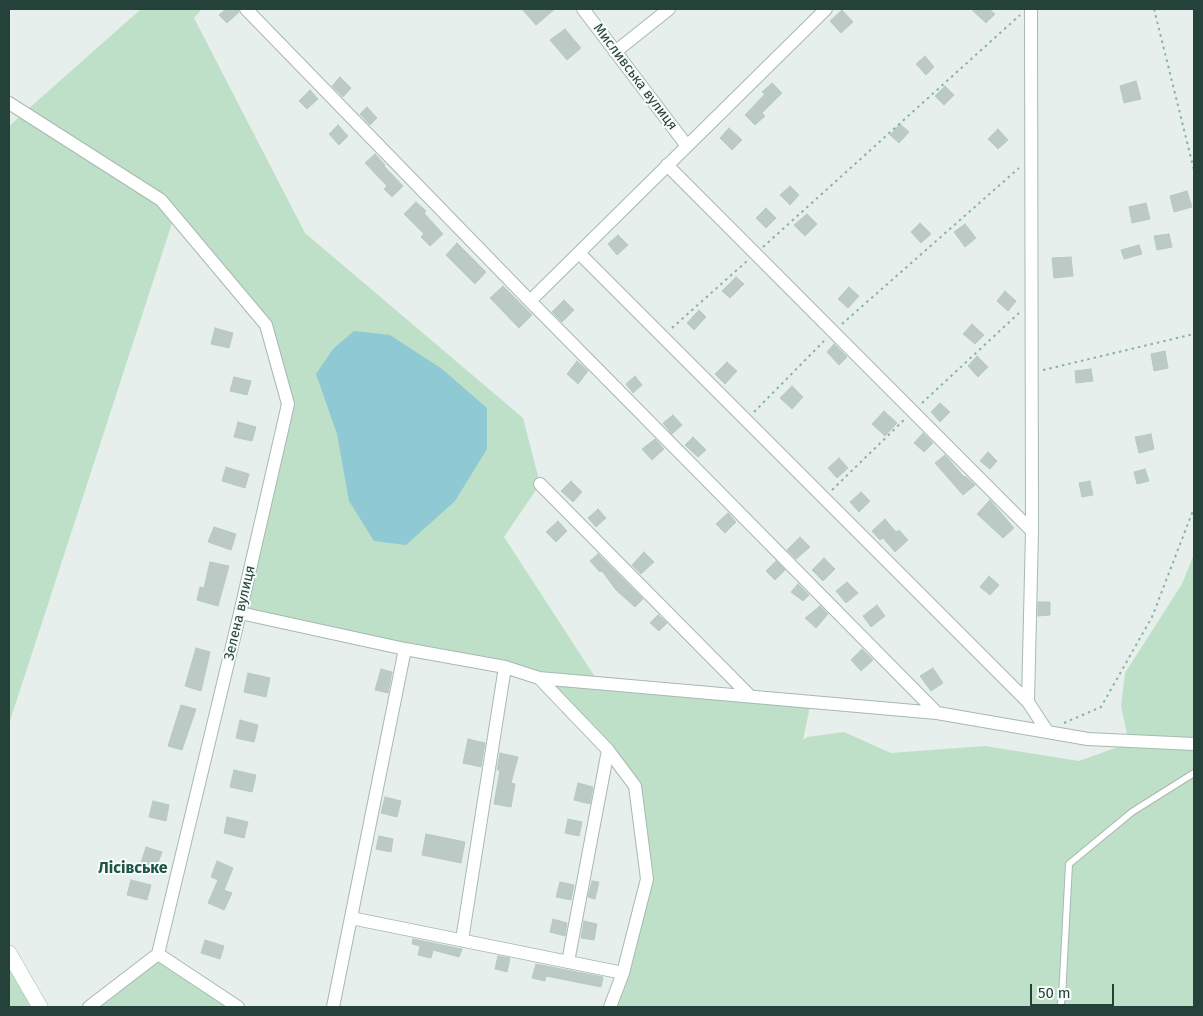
<!DOCTYPE html>
<meta charset="utf-8">
<style>
body{margin:0}
#map{position:relative;width:1203px;height:1016px;overflow:hidden;background:#e6efeb;font-family:"Fira Sans",sans-serif}
canvas{display:block}
.frame{position:absolute;inset:0;border:10px solid #24423a;pointer-events:none}
.scale{position:absolute;left:1030px;top:984px;width:84px;height:22px;box-sizing:border-box;border:2px solid #24423a;border-top:0;padding-left:6px;font-size:15px;line-height:18px;white-space:nowrap;color:#24423a;-webkit-text-stroke:4px #f7fbf9;paint-order:stroke}
</style>
<div id="map">
<canvas width="1203" height="1016"></canvas>
<div class="frame"></div>
<div class="scale">50 m</div>
</div>
<script>
const context = document.querySelector('canvas').getContext('2d');
context.lineJoin = 'round';
function fillPath(path, color) { context.fillStyle = color; context.fill(path, 'evenodd'); }
const shape = rows => new Path2D(rows.map(r => 'M' + r).join(''));
function strokePath(path, color, width, dash) { context.strokeStyle = color; context.lineWidth = width; context.lineCap = dash ? 'butt' : 'round'; context.setLineDash(dash || []); context.stroke(path); }
function drawText(font, color, halo, rows, align = 'center') {
  context.font = font + ' "Fira Sans",sans-serif'; context.lineWidth = 4; context.setLineDash([]); context.textBaseline = 'middle'; context.strokeStyle = halo; context.fillStyle = color; for (const [text, x, y, turn = 0] of rows) {
    context.save(); context.translate(x, y); context.rotate((+turn || 0) * Math.PI / 180); context.textAlign = isNaN(turn) ? turn : align; if (halo) context.strokeText(text, 0, 0); context.fillText(text, 0, 0); context.restore();
  }
}
fillPath(shape([
 [141,9,202,9,194,18,305,233,523,418,540,484,504,537,599,683,811,702,803,740,807,737,844,732,891,753,985,746,1079,761,1129,743,1121,706,1125,673,1182,584,1194,554,1194,1007,610,1007,647,879,635,786,539,678,240,613,288,404,266,325,174,217,9,724,9,126],
 [158,954,238,1007,89,1007],
 [9,963,33,1007,9,1007]
]), '#bfe0c8');
fillPath(shape([
 [354,331,390,335,442,369,487,408,487,449,455,501,406,545,374,541,349,501,337,434,316,374,333,349]
]), '#8ec9d4');
const building = shape([
 [226,9,238,9,239,12,227,23,219,15,226,9],
 [522,9,555,9,536,25,522,9],
 [971,9,989,9,995,14,986,23,971,9],
 [842,10,853,22,841,33,830,21,842,10],
 [565,29,581,48,567,60,550,40,565,29],
 [925,56,934,67,926,75,916,64,925,56],
 [340,77,351,88,343,97,332,86,340,77],
 [1136,81,1141,99,1124,103,1120,86,1136,81],
 [772,83,782,93,762,113,765,116,755,125,745,115,765,94,762,92,772,83],
 [945,86,954,95,944,105,935,96,945,86],
 [310,90,318,99,307,109,299,101,310,90],
 [367,107,377,118,370,125,360,114,367,107],
 [900,124,909,132,899,143,890,135,900,124],
 [338,125,348,136,339,145,329,134,338,125],
 [729,128,742,140,732,150,720,138,729,128],
 [998,129,1008,140,998,149,988,139,998,129],
 [375,154,385,165,384,166,403,186,392,197,384,189,387,186,365,163,375,154],
 [790,186,799,195,790,205,780,195,790,186],
 [1187,191,1192,207,1174,212,1170,196,1187,191],
 [416,202,426,211,424,213,443,234,430,246,421,237,424,234,404,214,416,202],
 [1146,203,1150,219,1132,223,1129,207,1146,203],
 [766,208,776,218,766,228,756,218,766,208],
 [807,214,817,224,805,236,794,225,807,214],
 [920,223,931,234,921,243,911,232,920,223],
 [965,224,976,238,965,247,954,232,965,224],
 [1169,234,1172,247,1157,250,1154,236,1169,234],
 [618,235,628,245,617,255,608,244,618,235],
 [457,243,486,272,475,284,446,255,457,243],
 [1139,245,1142,254,1124,259,1121,250,1139,245],
 [1071,257,1073,276,1054,278,1052,258,1071,257],
 [736,277,744,284,730,298,722,291,736,277],
 [503,286,532,315,519,328,490,298,503,286],
 [849,287,859,296,848,308,838,299,849,287],
 [1005,291,1016,301,1008,311,997,301,1005,291],
 [564,300,574,310,562,322,552,312,564,300],
 [699,310,706,317,694,330,687,323,699,310],
 [972,324,984,335,975,344,963,334,972,324],
 [215,328,233,333,229,348,211,344,215,328],
 [834,344,847,357,839,365,827,352,834,344],
 [1165,351,1168,368,1154,371,1151,354,1165,351],
 [977,356,988,367,978,377,968,366,977,356],
 [577,361,588,371,578,384,567,374,577,361],
 [727,362,737,371,725,384,715,374,727,362],
 [1091,369,1093,381,1076,383,1075,371,1091,369],
 [635,376,642,385,633,393,626,384,635,376],
 [234,377,251,381,247,395,230,391,234,377],
 [792,386,803,397,792,409,780,398,792,386],
 [940,403,950,412,940,422,931,412,940,403],
 [884,411,897,423,885,436,872,424,884,411],
 [673,415,682,425,672,434,663,423,673,415],
 [238,422,256,427,252,441,234,437,238,422],
 [923,433,933,443,924,452,914,443,923,433],
 [1151,434,1154,449,1139,453,1135,437,1151,434],
 [693,437,706,450,698,457,685,445,693,437],
 [655,439,664,449,652,460,642,449,655,439],
 [988,452,997,461,990,469,980,461,988,452],
 [945,455,964,477,965,476,975,485,963,495,935,463,945,455],
 [839,458,848,468,837,478,828,468,839,458],
 [226,467,249,474,245,488,222,481,226,467],
 [1145,469,1149,481,1137,484,1134,472,1145,469],
 [571,481,582,492,573,502,561,491,571,481],
 [1090,481,1093,495,1082,497,1079,483,1090,481],
 [861,492,870,501,859,512,850,502,861,492],
 [990,500,1014,528,1003,538,977,514,990,500],
 [598,509,606,518,596,527,588,518,598,509],
 [728,513,736,522,725,533,716,524,728,513],
 [885,519,896,532,899,530,908,540,895,552,883,538,880,540,872,531,885,519],
 [558,521,567,531,556,542,546,532,558,521],
 [214,527,236,534,231,550,208,542,214,527],
 [800,537,810,547,796,559,787,550,800,537],
 [644,552,654,562,641,574,632,565,644,552],
 [598,554,643,599,635,607,616,590,602,571,600,572,590,561,598,554],
 [824,558,835,569,823,581,812,570,824,558],
 [776,561,785,570,775,580,766,571,776,561],
 [210,562,229,566,218,606,197,600,200,587,204,588,210,562],
 [989,576,999,585,990,595,980,587,989,576],
 [847,582,858,593,846,603,836,591,847,582],
 [798,584,809,595,803,601,791,592,798,584],
 [1038,602,1050,602,1050,615,1038,616,1038,602],
 [877,605,885,616,871,627,863,616,877,605],
 [820,606,828,614,816,628,805,618,820,606],
 [658,615,667,623,659,631,650,623,658,615],
 [196,648,210,652,201,691,185,686,196,648],
 [862,649,873,660,861,671,851,660,862,649],
 [933,668,943,683,931,691,920,676,933,668],
 [381,669,392,672,388,693,375,690,381,669],
 [248,673,270,678,266,697,244,692,248,673],
 [181,705,196,709,182,750,168,746,181,705],
 [240,720,258,725,254,742,236,738,240,720],
 [468,739,485,743,481,767,463,763,468,739],
 [500,753,518,757,511,783,515,784,511,807,494,804,500,770,497,770,500,753],
 [234,770,256,775,252,792,230,787,234,770],
 [578,783,593,787,590,804,574,800,578,783],
 [385,797,401,801,397,817,381,813,385,797],
 [153,801,169,805,166,821,149,817,153,801],
 [227,817,248,822,244,838,224,833,227,817],
 [568,819,582,822,579,836,565,833,568,819],
 [426,834,465,842,461,863,422,855,426,834],
 [379,836,393,839,391,852,376,849,379,836],
 [146,847,162,852,156,868,141,863,146,847],
 [217,861,233,868,224,890,232,893,224,910,208,903,218,880,211,877,217,861],
 [131,880,151,885,147,900,127,895,131,880],
 [592,881,599,882,595,899,588,897,592,881],
 [560,882,574,885,571,900,556,897,560,882],
 [553,919,567,923,565,936,550,932,553,919],
 [584,921,597,924,594,940,581,938,584,921],
 [413,939,462,949,459,957,433,950,431,958,418,955,420,946,412,944,413,939],
 [205,940,224,946,220,959,201,953,205,940],
 [498,956,510,958,507,972,495,969,498,956],
 [536,964,603,977,601,987,546,976,545,981,532,978,536,964]
]);
fillPath(building, '#bbcac4');
strokePath(building, '#b8c9c2', 1);
const lane = shape([
 [1060,1007,1062,998,1069,864,1132,812,1194,773]
]);
const street = shape([
 [246,9,530,301,937,713],
 [583,9,687,146],
 [1031,9,1032,531,1028,702,1047,731],
 [615,52,669,9],
 [9,103,161,200,266,325,288,404,240,613,158,954,89,1007],
 [667,165,1032,531],
 [579,253,1028,702],
 [530,301,826,9],
 [540,484,750,696],
 [240,613,405,649,505,667,539,678,937,713,1088,739,1194,744],
 [539,678,608,750,635,786,647,879,623,973,610,1007],
 [351,918,623,973],
 [462,940,505,667],
 [158,954,238,1007],
 [568,962,608,750],
 [333,1007,405,649]
]);
const secondary = shape([
 [9,953,40,1007]
]);
strokePath(lane, '#a8b8b2', 8);
strokePath(street, '#a8b8b2', 14);
strokePath(secondary, '#a4bbb3', 16);
strokePath(shape([
 [1154,9,1194,170],
 [763,247,1020,15],
 [842,324,1019,168],
 [672,328,747,261],
 [1043,370,1194,334],
 [922,403,1019,313],
 [754,412,824,341],
 [832,490,904,420],
 [1064,723,1101,707,1152,617,1194,508]
]), '#86b3a5', 2, [2.5, 4]);
strokePath(lane, '#fff', 6);
strokePath(street, '#fff', 12);
strokePath(secondary, '#fff', 15);
drawText('14px', '#24423a', '#f7fbf9', [
 ["Мисливська вулиця",635,77,53],
 ["Зелена вулиця",240,613,-77]
]);
drawText('bold 16px', '#1f5548', '#f7fbf9', [
 ["Лісівське",133,869]
]);
</script>
